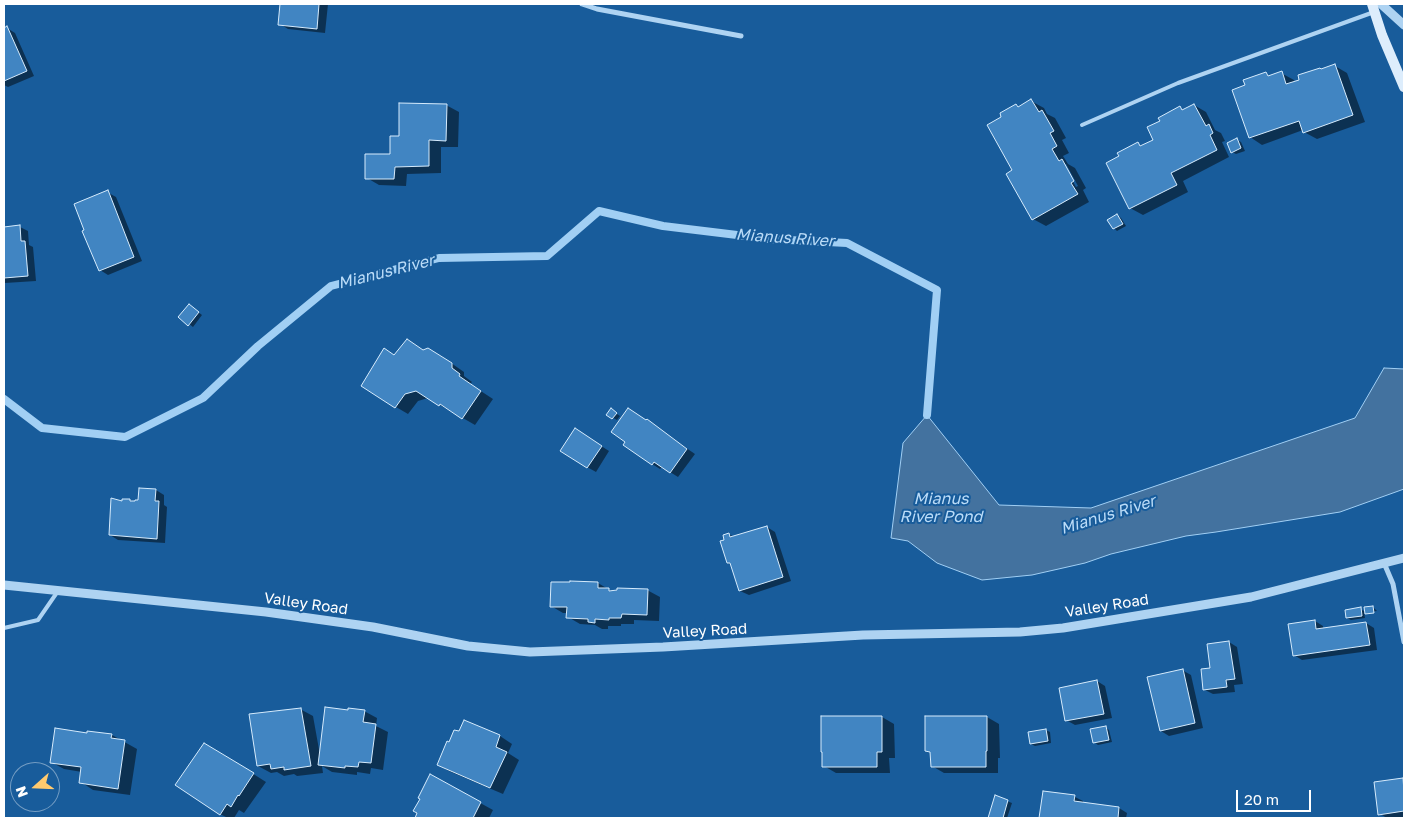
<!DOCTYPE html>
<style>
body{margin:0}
#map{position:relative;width:1408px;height:822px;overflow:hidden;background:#185c9b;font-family:"Golos Text",sans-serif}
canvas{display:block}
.frame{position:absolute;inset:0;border:5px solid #fff;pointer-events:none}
.north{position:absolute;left:10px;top:762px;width:50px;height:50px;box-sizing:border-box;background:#185c9b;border:1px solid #749dc3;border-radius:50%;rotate:250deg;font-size:14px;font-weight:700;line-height:20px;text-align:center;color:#fff}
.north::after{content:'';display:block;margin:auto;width:18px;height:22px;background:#ffca6f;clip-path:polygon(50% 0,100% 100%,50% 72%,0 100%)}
.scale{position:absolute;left:1236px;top:790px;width:75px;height:22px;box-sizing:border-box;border:2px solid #fff;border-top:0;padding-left:6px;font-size:15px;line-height:18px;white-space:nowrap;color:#fff;-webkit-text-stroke:4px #185c9b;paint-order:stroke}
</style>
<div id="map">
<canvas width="1408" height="822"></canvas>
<div class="frame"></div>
<div class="north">N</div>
<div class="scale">20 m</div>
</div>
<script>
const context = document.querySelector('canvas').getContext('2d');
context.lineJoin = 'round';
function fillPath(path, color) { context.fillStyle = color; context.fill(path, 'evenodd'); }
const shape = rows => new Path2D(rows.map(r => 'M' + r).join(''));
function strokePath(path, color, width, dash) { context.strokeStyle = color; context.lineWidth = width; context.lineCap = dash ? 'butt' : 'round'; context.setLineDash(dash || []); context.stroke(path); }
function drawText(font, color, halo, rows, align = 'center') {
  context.font = font + ' "Golos Text",sans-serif'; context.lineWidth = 4; context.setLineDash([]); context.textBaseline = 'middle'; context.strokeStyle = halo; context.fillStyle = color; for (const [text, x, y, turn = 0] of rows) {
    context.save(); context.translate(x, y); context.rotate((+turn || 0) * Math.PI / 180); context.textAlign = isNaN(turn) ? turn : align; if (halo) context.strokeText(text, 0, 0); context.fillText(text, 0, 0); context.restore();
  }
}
const water = shape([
 [1384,368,1404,369,1404,489,1340,512,1216,532,1186,536,1111,554,1085,563,1032,575,982,580,937,563,908,541,891,538,903,443,927,415,999,505,1091,508,1355,418,1384,368]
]);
fillPath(water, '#43729f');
strokePath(water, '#a1cff4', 1);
fillPath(shape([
 [282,4,328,4,325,33,288,29,280,24],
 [7,28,15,33,34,76,8,87,4,85,4,29],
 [1335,66,1347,73,1365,122,1317,139,1304,132,1303,130,1262,145,1250,137,1246,86,1266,74,1271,77,1281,73,1294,80,1295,82],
 [1031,101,1044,108,1047,114,1055,118,1066,138,1062,140,1069,153,1063,156,1068,164,1075,168,1086,188,1083,190,1089,202,1046,226,1033,219,1014,171,1003,117,1016,105,1020,107],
 [1063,164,1066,164,1078,186,1076,187],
 [446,105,459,112,458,147,441,147,441,173,407,174,406,186,379,185,367,178,391,156,400,138],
 [1194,105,1206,112,1215,130,1221,133,1225,141,1222,142,1229,157,1183,181,1188,192,1143,215,1130,208,1138,144,1143,146,1155,140,1161,122,1180,108,1184,110],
 [1237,140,1241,142,1245,151,1236,154,1232,152],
 [107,192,116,197,142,261,108,275,100,270],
 [1117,215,1121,218,1126,226,1117,231,1114,228],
 [20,227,28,231,29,245,33,247,36,281,5,283,4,282,4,228],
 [193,308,202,315,193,327,180,317],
 [408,340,424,351,441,356,464,372,464,376,472,382,470,384,493,399,475,425,428,398,418,401,408,414,396,407,395,356],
 [629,409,695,454,678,477,662,467,660,469,652,464],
 [611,410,620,416,617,420,608,415],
 [584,435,609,451,596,472,587,467],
 [156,490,164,495,164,505,167,507,165,543,118,540,110,535,124,502,129,500,137,503],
 [767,527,775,532,791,581,749,595,740,591,732,565,728,563,726,541,729,534,734,537],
 [598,583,613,592,647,590,660,597,659,621,634,620,634,624,621,624,621,626,608,626,608,629,602,629,595,625,580,624,568,617,568,613,563,613,551,606],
 [1373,607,1377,611,1368,612,1368,614,1364,612,1365,618,1351,620,1347,618,1360,609,1366,612],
 [1315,621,1323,626,1323,629,1366,623,1374,628,1377,650,1302,660,1294,655],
 [1229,642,1237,647,1243,684,1234,685,1235,692,1213,694,1205,690,1212,669],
 [1182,670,1191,675,1203,728,1169,736,1161,731],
 [1097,681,1105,686,1112,718,1075,725,1066,720],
 [300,709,313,716,320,755,349,711,364,711,377,718,376,726,388,732,383,770,371,768,370,774,357,772,357,775,332,772,322,766,323,773,297,776,294,774,284,776,277,772,271,773,258,766],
 [882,717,894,724,895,758,889,758,890,773,836,773,824,766],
 [987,717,999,724,1000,758,998,758,998,773,944,773,932,766,932,753,927,751],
 [464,722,500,736,512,744,508,753,519,760,503,794,451,772,438,765,450,743,459,733],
 [1106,728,1109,730,1112,742,1098,745,1094,742],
 [1046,730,1050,732,1051,743,1035,746,1031,744],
 [88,734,112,735,137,749,130,795,93,790,81,782,82,772,64,769,51,762],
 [217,751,266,782,244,813,239,810,234,818,228,818,220,814],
 [431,776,493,810,489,818,416,818,419,813],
 [1402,780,1404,781,1404,817,1387,818,1380,814],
 [1044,793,1075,797,1083,801,1083,804,1119,808,1127,813,1126,818,1041,818],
 [996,797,1012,803,1007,818,992,818,990,817]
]), '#0007');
strokePath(shape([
 [4,399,42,428,125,437,203,398,258,346,331,286,439,258,547,256,599,211,663,226,770,239,847,243,937,290,927,415]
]), '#a1cff4', 8);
const building = shape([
 [280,4,319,4,317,29,278,25,280,4],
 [7,26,27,71,4,81,4,28,7,26],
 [1335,64,1353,115,1303,133,1299,121,1249,138,1232,90,1245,85,1243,80,1266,72,1268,76,1282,71,1286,84,1299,80,1298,75,1320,68,1321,69,1335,64],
 [1031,99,1039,112,1042,110,1054,131,1050,133,1057,146,1052,149,1059,161,1062,159,1074,181,1071,183,1078,194,1032,220,1006,174,1012,170,987,125,1001,117,1000,113,1016,104,1018,107,1031,99],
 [399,103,447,104,446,141,429,140,429,166,395,167,394,179,365,179,365,154,390,154,390,136,399,136,399,103],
 [1194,104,1206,126,1209,124,1213,133,1210,135,1217,150,1171,173,1177,185,1129,209,1106,163,1119,156,1117,153,1138,142,1140,146,1153,140,1147,127,1160,121,1158,118,1180,106,1182,110,1194,104],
 [1237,138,1241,148,1231,153,1227,143,1237,138],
 [108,190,134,257,99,271,82,231,84,230,74,204,108,190],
 [1117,214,1123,224,1113,229,1107,220,1117,214],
 [20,225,21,241,25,241,28,276,4,278,4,227,20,225],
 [189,304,199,312,188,326,178,317,189,304],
 [407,339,423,350,428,348,452,363,452,368,460,374,459,376,481,391,462,419,440,404,439,406,416,391,405,394,395,408,361,386,384,348,394,355,407,339],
 [611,408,617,413,612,419,606,415,611,408],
 [628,408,646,420,647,419,687,449,670,473,654,462,652,465,623,445,625,442,611,432,628,408],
 [575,428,602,446,587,468,560,451,575,428],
 [139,488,156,489,155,501,159,501,157,539,109,535,111,498,122,501,122,499,130,499,130,501,135,501,135,500,138,500,139,488],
 [767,526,783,577,739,591,730,563,727,563,720,541,724,540,723,535,729,533,730,537,767,526],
 [570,581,598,582,598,588,609,588,609,591,617,590,617,588,648,589,647,615,622,614,621,618,609,618,609,620,595,619,595,623,588,622,588,619,566,618,567,607,550,607,551,582,570,582,570,581],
 [1373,606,1374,613,1365,614,1364,607,1373,606],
 [1361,607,1362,616,1346,618,1345,610,1361,607],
 [1315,620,1316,629,1366,622,1370,645,1293,656,1288,624,1315,620],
 [1229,641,1235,679,1226,680,1227,687,1203,690,1201,669,1210,668,1207,644,1229,641],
 [1183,669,1195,723,1160,731,1147,677,1183,669],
 [1097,680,1104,714,1065,721,1059,688,1097,680],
 [325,707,348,710,348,708,365,710,363,722,376,724,371,763,359,762,358,767,345,766,345,768,318,765,325,707],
 [301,708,311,766,284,770,284,767,271,769,270,764,257,766,249,714,301,708],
 [821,716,882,716,882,752,877,752,877,767,822,767,822,752,821,752,821,716],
 [925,716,987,716,987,751,986,751,986,767,931,767,930,752,925,751,925,716],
 [464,720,500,735,496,747,507,752,490,788,437,765,447,741,449,742,454,730,459,731,464,720],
 [1106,726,1109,740,1093,743,1090,729,1106,726],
 [55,728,87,733,87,731,112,734,111,738,125,740,118,789,79,783,81,767,50,763,55,728],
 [1046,729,1048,741,1030,744,1028,732,1046,729],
 [204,743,254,773,239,796,238,795,231,807,227,804,220,815,175,785,204,743],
 [430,774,481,802,473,818,415,818,417,813,413,811,420,799,418,798,430,774],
 [1403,778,1404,792,1404,811,1378,815,1374,782,1403,778],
 [1043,791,1075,795,1074,801,1119,807,1118,818,1039,818,1043,791],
 [995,795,1008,800,1003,818,988,818,995,795]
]);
fillPath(building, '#4185c2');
strokePath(building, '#d6ebfc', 1);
strokePath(shape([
 [1082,125,1178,83,1374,12],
 [4,628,38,620,58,591]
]), '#aed3f2', 4);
strokePath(shape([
 [582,4,597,9,741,36],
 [1384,563,1393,584,1404,642]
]), '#aed3f2', 5);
strokePath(shape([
 [1381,4,1404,25],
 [4,585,266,612,373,627,468,646,530,652,663,647,863,635,1020,632,1063,628,1251,597,1404,558]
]), '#aed3f2', 9);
strokePath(shape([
 [1372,4,1382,35,1404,87]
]), '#ddedfc', 10);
drawText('15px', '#fff', '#185c9b', [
 ["Valley Road",306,604,8],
 ["Valley Road",1107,606,-9],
 ["Valley Road",705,631,-3]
]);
drawText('italic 16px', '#bbdcf8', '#185c9b', [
 ["Mianus River",785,238,4],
 ["Mianus River",386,272,-14],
 ["Mianus",941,499],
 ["River Pond",941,517],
 ["Mianus River",1108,515,-17]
]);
</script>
